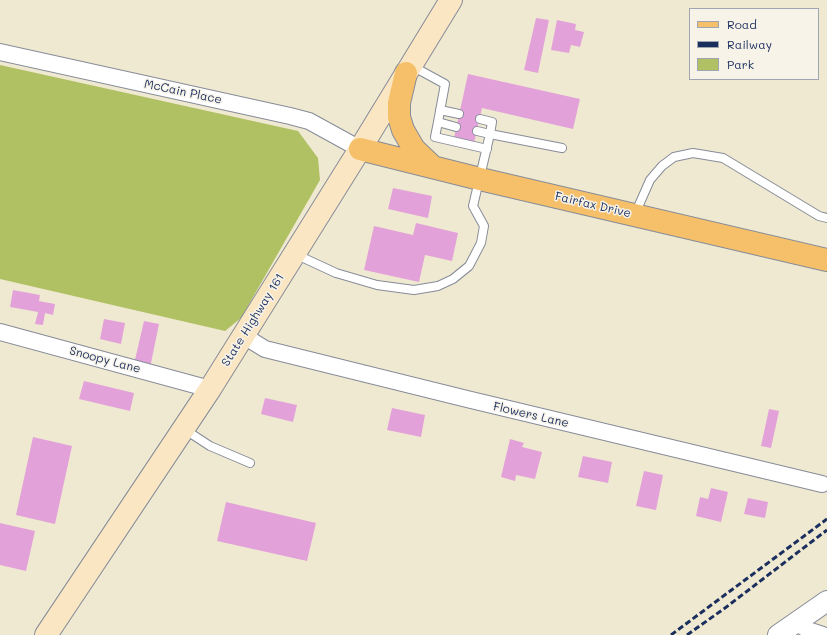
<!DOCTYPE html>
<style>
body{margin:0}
#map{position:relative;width:827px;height:635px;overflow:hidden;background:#f0e9d1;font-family:Mali,sans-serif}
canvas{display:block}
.legend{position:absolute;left:689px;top:8px;width:130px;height:72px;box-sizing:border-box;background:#f7f3e8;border:1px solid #9fa5b1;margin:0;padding:5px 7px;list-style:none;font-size:12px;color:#1b2f5e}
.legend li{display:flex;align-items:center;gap:8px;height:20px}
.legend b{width:20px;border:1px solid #9fa5b1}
</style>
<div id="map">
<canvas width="827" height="635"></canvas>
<ul class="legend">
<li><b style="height:5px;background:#f6c06b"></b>Road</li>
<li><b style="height:5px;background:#1b2f5e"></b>Railway</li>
<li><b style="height:11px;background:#b0c164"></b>Park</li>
</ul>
</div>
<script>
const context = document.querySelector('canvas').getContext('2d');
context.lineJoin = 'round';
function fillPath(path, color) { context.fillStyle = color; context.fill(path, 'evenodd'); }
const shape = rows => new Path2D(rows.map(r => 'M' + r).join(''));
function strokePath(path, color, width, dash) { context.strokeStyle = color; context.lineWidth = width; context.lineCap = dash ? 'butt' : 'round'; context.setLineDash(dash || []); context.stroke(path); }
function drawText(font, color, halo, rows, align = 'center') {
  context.font = font + ' Mali,sans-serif'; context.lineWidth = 3; context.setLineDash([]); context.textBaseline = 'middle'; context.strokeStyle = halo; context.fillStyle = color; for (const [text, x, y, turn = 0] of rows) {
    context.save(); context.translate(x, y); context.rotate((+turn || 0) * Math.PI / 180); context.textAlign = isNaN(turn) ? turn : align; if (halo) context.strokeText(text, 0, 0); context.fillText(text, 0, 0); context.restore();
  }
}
fillPath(shape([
 [0,65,298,131,318,158,320,180,241,318,225,331,0,279]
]), '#b0c164');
fillPath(shape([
 [536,18,549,20,538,73,524,70],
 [557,20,576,24,575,30,584,32,580,47,571,45,569,53,551,50],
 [468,74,580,99,573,129,482,108,474,143,454,138],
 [393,188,432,196,428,218,388,209],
 [416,223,458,233,452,261,425,255,419,282,364,270,374,226,413,235],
 [13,290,40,295,39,301,55,304,53,315,45,313,43,325,35,324,38,312,10,307],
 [104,319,125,323,121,344,100,339],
 [144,321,159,324,150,368,134,364],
 [84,381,134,393,130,411,79,399],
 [265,398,297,405,293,422,261,414],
 [392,408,425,415,421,437,387,430],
 [769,409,779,411,771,448,761,446],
 [33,437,72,446,55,524,16,515],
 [510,439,524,443,522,447,542,452,535,479,516,475,515,481,501,477],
 [583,456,612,462,608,483,578,477],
 [644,471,663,475,656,510,636,506],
 [711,488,728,492,721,522,696,516,700,497,708,499],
 [748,498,768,502,765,518,744,514],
 [226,502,316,523,307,561,217,541],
 [0,523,35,531,26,571,0,565]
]), '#e2a2d9');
const service = shape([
 [412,66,445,84,438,122,456,127],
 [440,110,459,114],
 [438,122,435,137,487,149],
 [477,131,490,134,492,122,480,119],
 [635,214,650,180,662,166,674,157,693,153,723,158,819,216,827,218],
 [295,254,336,273,377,285,414,290,438,286,453,279,469,266,481,243,484,226,473,206,490,134,562,148],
 [184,429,210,446,250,463]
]);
const minor = shape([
 [0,52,290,116,309,121,360,149],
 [0,332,210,389],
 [244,334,252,341,265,349,467,399,822,484],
 [796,622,808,630,823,635]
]);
const tertiary = shape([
 [778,635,827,601]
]);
const secondary = shape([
 [46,635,210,389,360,149,451,0]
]);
const primary = shape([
 [406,73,399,103,399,117,403,130,414,149,433,167],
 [360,149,480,179,827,260]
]);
strokePath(service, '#868c98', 10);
strokePath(minor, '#868c98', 18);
strokePath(tertiary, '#868c98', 22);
strokePath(secondary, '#868c98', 24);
strokePath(primary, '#868c98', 24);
strokePath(service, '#fff', 8);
strokePath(minor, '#fff', 16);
strokePath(tertiary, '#fff', 20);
strokePath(secondary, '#fbe6c4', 22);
strokePath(primary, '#f6c06b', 22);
strokePath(shape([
 [671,635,827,519],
 [687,635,725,608,827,530]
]), '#1b2f5e', 3, [6, 3]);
drawText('12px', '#1b2f5e', '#f7f3e8', [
 ["McCain Place",183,92,12],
 ["Fairfax Drive",593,205,13],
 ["State Highway 161",253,320,-58],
 ["Snoopy Lane",105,360,15],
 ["Flowers Lane",531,415,13]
]);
</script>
